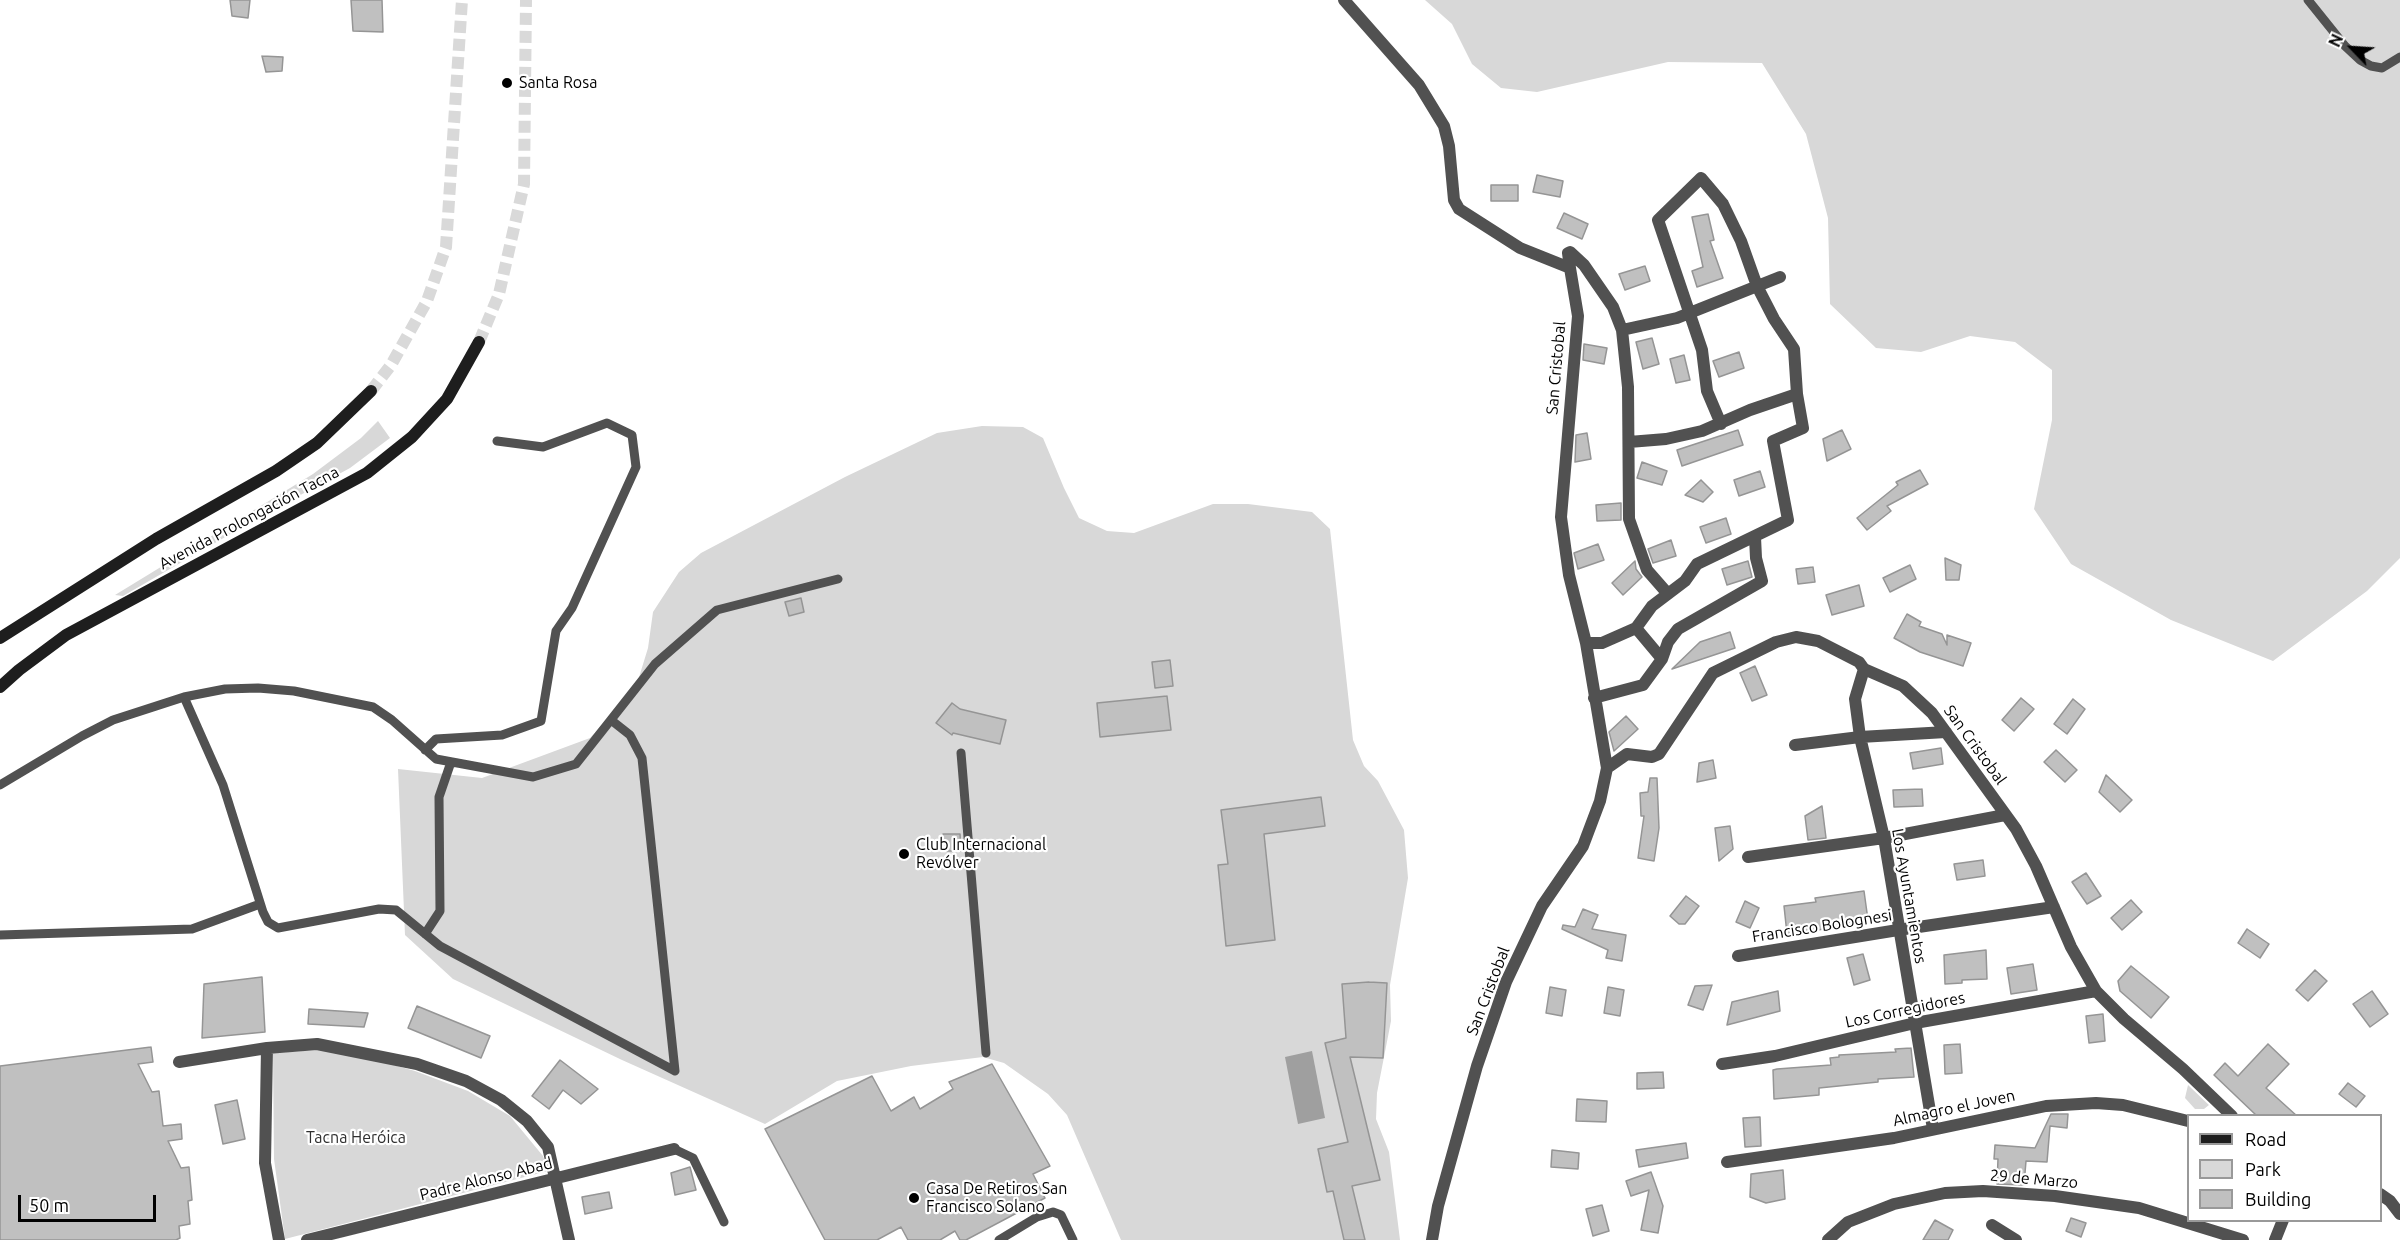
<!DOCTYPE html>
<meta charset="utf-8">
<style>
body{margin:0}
#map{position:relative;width:2400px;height:1240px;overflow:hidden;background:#fff;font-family:Ubuntu,sans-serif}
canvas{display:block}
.legend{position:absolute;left:2187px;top:1114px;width:195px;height:108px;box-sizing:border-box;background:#fff;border:2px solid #999;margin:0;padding:8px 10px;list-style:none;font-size:18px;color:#000}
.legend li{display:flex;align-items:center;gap:12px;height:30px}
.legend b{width:30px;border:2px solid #999}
.north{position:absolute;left:2322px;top:18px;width:60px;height:60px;-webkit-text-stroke:4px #fff;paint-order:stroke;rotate:295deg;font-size:16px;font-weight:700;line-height:24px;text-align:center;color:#000}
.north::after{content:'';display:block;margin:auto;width:21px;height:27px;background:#000;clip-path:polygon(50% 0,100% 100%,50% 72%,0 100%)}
.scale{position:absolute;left:18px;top:1195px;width:138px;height:27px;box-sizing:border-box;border:3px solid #000;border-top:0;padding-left:8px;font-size:18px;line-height:21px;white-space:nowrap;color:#000;-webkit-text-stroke:4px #fff;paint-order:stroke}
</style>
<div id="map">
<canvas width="2400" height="1240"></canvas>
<ul class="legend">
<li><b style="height:8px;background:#1e1e1e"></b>Road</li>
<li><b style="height:16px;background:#d8d8d8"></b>Park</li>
<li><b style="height:16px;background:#c0c0c0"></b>Building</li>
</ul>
<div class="north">N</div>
<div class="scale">50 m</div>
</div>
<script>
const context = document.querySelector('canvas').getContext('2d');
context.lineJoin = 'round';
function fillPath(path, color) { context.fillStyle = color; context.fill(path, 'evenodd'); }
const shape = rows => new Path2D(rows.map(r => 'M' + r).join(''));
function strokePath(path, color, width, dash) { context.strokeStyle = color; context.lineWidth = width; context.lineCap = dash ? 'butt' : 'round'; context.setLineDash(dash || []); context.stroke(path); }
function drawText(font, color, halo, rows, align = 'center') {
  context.font = font + ' Ubuntu,sans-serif'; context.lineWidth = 4.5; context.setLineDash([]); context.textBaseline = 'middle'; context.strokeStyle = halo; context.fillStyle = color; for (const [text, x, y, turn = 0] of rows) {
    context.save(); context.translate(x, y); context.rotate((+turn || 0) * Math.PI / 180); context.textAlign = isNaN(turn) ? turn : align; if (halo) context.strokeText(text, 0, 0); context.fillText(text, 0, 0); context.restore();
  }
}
fillPath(shape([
 [1425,0,2400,0,2400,558,2367,591,2273,661,2171,620,2071,564,2034,509,2052,420,2052,370,2015,342,1970,336,1921,352,1876,348,1830,304,1828,218,1806,134,1762,63,1668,62,1537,92,1501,88,1472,64,1452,24],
 [378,421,390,438,350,468,260,517,123,596,115,595,313,474,361,438],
 [982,426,1023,427,1043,438,1064,488,1079,518,1107,531,1134,533,1213,504,1248,504,1312,512,1330,529,1353,740,1364,766,1378,781,1404,830,1408,878,1390,985,1391,1021,1377,1093,1376,1119,1389,1152,1400,1240,1121,1240,1067,1115,1048,1094,1004,1063,983,1057,911,1066,837,1081,765,1124,622,1060,453,979,405,935,398,769,482,778,590,738,636,687,648,648,653,612,679,572,701,553,845,477,937,433],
 [318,1050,365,1057,415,1071,468,1091,510,1116,543,1156,548,1171,285,1239,274,1159,273,1053],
 [2188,1085,2209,1105,2204,1109,2195,1109,2185,1098]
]), '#d8d8d8');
fillPath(shape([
 [1312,1051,1325,1118,1298,1124,1285,1057]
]), '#9f9f9f');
const building = shape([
 [230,0,250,0,248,18,232,16,230,0],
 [351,0,382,0,383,32,353,31,351,0],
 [262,56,283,57,282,71,266,72,262,56],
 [1537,175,1563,181,1560,197,1533,192,1537,175],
 [1491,185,1518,185,1518,201,1491,201,1491,185],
 [1564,213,1588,224,1582,239,1557,228,1564,213],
 [1708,214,1714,240,1710,241,1723,278,1697,287,1692,271,1703,267,1692,217,1708,214],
 [1645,266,1650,281,1625,290,1619,274,1645,266],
 [1652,338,1659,364,1643,369,1636,342,1652,338],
 [1584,344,1607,348,1604,364,1583,360,1584,344],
 [1739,352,1744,368,1719,377,1713,361,1739,352],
 [1684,355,1690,380,1676,383,1670,359,1684,355],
 [1738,430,1743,445,1682,466,1677,450,1738,430],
 [1842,430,1851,449,1827,461,1823,439,1842,430],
 [1587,433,1591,459,1575,462,1576,435,1587,433],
 [1642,462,1667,471,1662,485,1637,478,1642,462],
 [1920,470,1928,484,1887,506,1891,511,1867,530,1857,518,1898,485,1896,482,1920,470],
 [1760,471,1765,487,1739,496,1734,480,1760,471],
 [1701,480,1713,492,1703,502,1685,495,1701,480],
 [1621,503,1621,520,1597,521,1596,505,1621,503],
 [1726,518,1731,534,1706,543,1700,527,1726,518],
 [1671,540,1676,556,1653,563,1648,549,1671,540],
 [1598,544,1604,560,1578,569,1574,553,1598,544],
 [1945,558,1961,565,1959,580,1946,580,1945,558],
 [1635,561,1636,569,1642,577,1623,595,1612,583,1635,561],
 [1748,561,1752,577,1727,585,1722,569,1748,561],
 [1910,565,1916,579,1890,592,1883,578,1910,565],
 [1813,567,1815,582,1798,584,1796,569,1813,567],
 [1859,585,1864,606,1832,615,1826,595,1859,585],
 [801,598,804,612,789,616,785,602,801,598],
 [1907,614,1921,622,1919,626,1942,634,1947,645,1947,635,1971,643,1963,666,1920,652,1894,638,1907,614],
 [1730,632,1735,648,1672,669,1700,642,1730,632],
 [1170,660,1173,686,1155,688,1152,662,1170,660],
 [1755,666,1767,695,1752,701,1740,673,1755,666],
 [1167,696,1171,730,1100,737,1097,703,1167,696],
 [2021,698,2034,709,2014,731,2002,720,2021,698],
 [2073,699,2085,709,2067,734,2054,724,2073,699],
 [952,703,960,709,1006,720,1000,744,953,733,952,735,936,723,952,703],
 [1626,716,1638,729,1614,751,1609,732,1626,716],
 [1941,748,1943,764,1913,769,1910,753,1941,748],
 [2056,750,2077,770,2065,782,2044,762,2056,750],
 [1713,760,1716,778,1697,782,1699,763,1713,760],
 [2106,775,2132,800,2120,812,2099,792,2106,775],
 [1650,778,1657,778,1659,828,1654,861,1638,858,1644,816,1641,816,1640,793,1648,792,1650,778],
 [1922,789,1923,806,1894,807,1893,790,1922,789],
 [1321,797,1325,826,1264,834,1275,940,1226,946,1218,865,1228,864,1221,810,1321,797],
 [1822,806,1826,838,1808,840,1805,816,1822,806],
 [1730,826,1733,849,1719,861,1715,828,1730,826],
 [943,834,960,834,961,851,944,851,943,834],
 [1983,860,1985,876,1957,880,1954,864,1983,860],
 [2086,873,2101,896,2087,904,2072,882,2086,873],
 [1864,891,1868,920,1832,924,1832,928,1787,934,1784,906,1816,902,1815,898,1864,891],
 [1686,896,1699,906,1685,924,1679,924,1670,916,1686,896],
 [2131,900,2142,912,2122,930,2111,918,2131,900],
 [1745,901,1759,908,1750,928,1736,922,1745,901],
 [1583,909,1598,915,1592,929,1626,935,1622,961,1606,958,1608,950,1562,929,1563,925,1575,927,1583,909],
 [2247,929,2269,944,2260,958,2238,943,2247,929],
 [1986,950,1987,979,1962,980,1962,983,1945,984,1944,955,1986,950],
 [1863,954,1870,980,1854,985,1847,958,1863,954],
 [2033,964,2037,990,2011,994,2007,968,2033,964],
 [2131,966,2169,997,2151,1018,2120,991,2118,981,2131,966],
 [2315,970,2327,981,2308,1001,2296,990,2315,970],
 [262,977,265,1032,202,1038,204,984,262,977],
 [1369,982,1387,983,1383,1058,1350,1057,1380,1180,1352,1186,1365,1240,1344,1240,1333,1191,1327,1192,1318,1149,1348,1142,1325,1043,1346,1038,1342,984,1369,982],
 [1712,985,1703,1010,1688,1005,1695,986,1712,985],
 [1550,987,1566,990,1562,1016,1546,1013,1550,987],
 [1608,987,1624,990,1620,1016,1604,1013,1608,987],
 [1778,991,1780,1011,1727,1025,1732,1002,1778,991],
 [2372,991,2388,1014,2370,1027,2353,1004,2372,991],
 [417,1006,490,1036,481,1058,408,1028,417,1006],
 [309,1009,368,1013,364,1027,308,1024,309,1009],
 [2103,1014,2105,1041,2089,1043,2086,1016,2103,1014],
 [1960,1044,1962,1073,1945,1074,1944,1045,1960,1044],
 [2268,1044,2289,1064,2266,1088,2297,1116,2257,1116,2214,1075,2225,1063,2238,1076,2268,1044],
 [151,1047,153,1062,138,1064,152,1092,159,1091,163,1126,181,1124,182,1139,168,1141,181,1168,189,1167,192,1200,188,1201,190,1224,179,1226,180,1238,176,1240,0,1240,0,1066,151,1047],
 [1911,1048,1914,1077,1878,1079,1878,1082,1819,1088,1819,1095,1774,1099,1773,1070,1777,1069,1831,1065,1830,1058,1839,1057,1839,1055,1896,1052,1895,1049,1911,1048],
 [560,1060,598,1089,581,1104,563,1090,549,1109,532,1096,560,1060],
 [992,1064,1050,1166,1033,1174,1045,1198,966,1240,960,1240,955,1231,940,1240,908,1240,901,1227,877,1240,825,1240,765,1129,872,1076,891,1111,914,1097,920,1109,953,1089,949,1082,992,1064],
 [1663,1072,1664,1088,1637,1089,1637,1073,1663,1072],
 [2348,1083,2365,1096,2356,1107,2339,1094,2348,1083],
 [1577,1099,1607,1101,1606,1122,1576,1121,1577,1099],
 [237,1100,245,1139,223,1144,215,1105,237,1100],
 [2051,1114,2068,1114,2067,1128,2050,1126,2047,1162,2026,1161,2024,1185,1997,1184,1998,1159,1994,1159,1995,1145,2035,1148,2051,1114],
 [1760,1117,1761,1146,1745,1147,1743,1118,1760,1117],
 [1686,1143,1688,1158,1639,1167,1636,1150,1686,1143],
 [1552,1150,1579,1153,1578,1169,1551,1167,1552,1150],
 [690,1167,696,1190,675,1195,671,1173,690,1167],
 [1783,1170,1785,1199,1766,1203,1750,1197,1751,1174,1783,1170],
 [1651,1172,1663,1206,1658,1233,1641,1230,1649,1190,1631,1196,1626,1181,1651,1172],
 [609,1192,612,1208,585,1214,582,1197,609,1192],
 [1602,1205,1609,1231,1593,1236,1586,1209,1602,1205],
 [2071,1218,2086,1223,2081,1237,2066,1231,2071,1218],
 [1935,1220,1953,1230,1948,1240,1923,1240,1935,1220]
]);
fillPath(building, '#c0c0c0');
strokePath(building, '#959595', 1.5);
strokePath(shape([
 [479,342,499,294,524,184,526,0],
 [371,391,391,365,427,301,446,247,462,0]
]), '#d9d9d9', 12, [12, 6]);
strokePath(shape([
 [2308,0,2345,46,2360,60,2371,66,2382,68,2400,57],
 [184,697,223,785,263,912,268,922,278,928,379,909,396,910,440,946,675,1071],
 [611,720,630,735,642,758,675,1071],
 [425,750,436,739,502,735,541,721,556,631,572,608,636,467,632,435,607,423,543,447,497,441],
 [961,753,986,1053],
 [0,785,82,736,113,720,184,697,225,689,258,688,294,691,373,707,392,720,436,759,533,777,576,764,655,664,717,610,838,579],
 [425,934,440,911,439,797,451,762],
 [0,935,192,929,260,904],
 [674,1149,693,1158,724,1222],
 [999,1240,1037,1217,1053,1212,1061,1215,1073,1240]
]), '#515151', 9);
strokePath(shape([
 [1344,0,1419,85,1444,126,1449,146,1454,200,1459,209,1520,248,1570,268,1578,316,1561,517,1569,575,1586,643,1607,768,1600,801,1583,846,1542,906,1506,982,1477,1066,1438,1206,1432,1240],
 [1570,268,1568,253,1570,252,1584,265,1613,307,1622,330,1628,387,1629,519,1647,570,1668,594],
 [1622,330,1677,318,1780,277],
 [1629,442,1666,439,1702,431,1750,410,1797,394],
 [1636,628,1662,659],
 [1586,643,1602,643,1636,628,1652,606,1685,581,1697,564,1788,520,1773,441,1803,428,1797,394,1794,349,1774,319,1757,286,1741,241,1723,204,1701,178,1658,220,1702,350,1707,391,1721,424],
 [1864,669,1855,699,1860,737,1884,838,1933,1129],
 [1594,698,1643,685,1662,659,1668,642,1678,629,1762,581,1756,558,1755,537],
 [1795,745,1860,737,1946,732],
 [1607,768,1627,754,1652,757,1659,754,1713,673,1776,642,1796,637,1818,641,1859,662,1864,669,1903,686,1932,713,2016,829,2036,866,2071,947,2096,991,2124,1019,2183,1069,2232,1116],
 [1748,857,1884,838,2005,815],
 [1738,956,1898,930,2054,907],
 [267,1048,265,1163,279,1240],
 [179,1062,267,1048,317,1044,417,1064,466,1081,501,1100,527,1121,548,1147,569,1240],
 [1722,1064,1775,1056,1915,1023,2096,991],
 [1727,1162,1894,1138,2046,1106,2096,1103,2123,1105,2188,1121],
 [2380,1194,2390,1201,2400,1214],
 [1992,1225,2016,1240],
 [307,1240,674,1149],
 [1828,1240,1848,1222,1894,1204,1945,1193,1983,1191,2055,1196,2139,1208,2243,1240],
 [2275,1240,2283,1220]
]), '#515151', 12);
strokePath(shape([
 [0,638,156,539,276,471,317,443,371,391],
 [0,687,19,670,66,635,367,473,412,437,447,399,479,342]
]), '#1e1e1e', 12);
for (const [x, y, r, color] of [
 [507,83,6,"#000"],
 [904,854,6,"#000"],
 [914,1198,6,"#000"]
]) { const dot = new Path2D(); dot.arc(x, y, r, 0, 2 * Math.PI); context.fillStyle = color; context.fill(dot); strokePath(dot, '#fff', 2); }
drawText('16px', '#000', '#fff', [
 ["Santa Rosa",519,83],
 ["Club Internacional",916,845],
 ["Revólver",916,863],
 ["Casa De Retiros San",926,1189],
 ["Francisco Solano",926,1207]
], 'left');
drawText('16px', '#000', '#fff', [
 ["San Cristobal",1556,368,-85],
 ["Avenida Prolongación Tacna",249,518,-28],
 ["San Cristobal",1975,745,54],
 ["Los Ayuntamientos",1909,896,80],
 ["Francisco Bolognesi",1822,926,-9],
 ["San Cristobal",1488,991,-69],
 ["Los Corregidores",1905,1010,-12],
 ["Almagro el Joven",1954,1108,-12],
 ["Padre Alonso Abad",486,1179,-14],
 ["29 de Marzo",2034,1179,5]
]);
drawText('16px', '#2f2f2f', '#fff', [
 ["Tacna Heróica",356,1138]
]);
</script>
